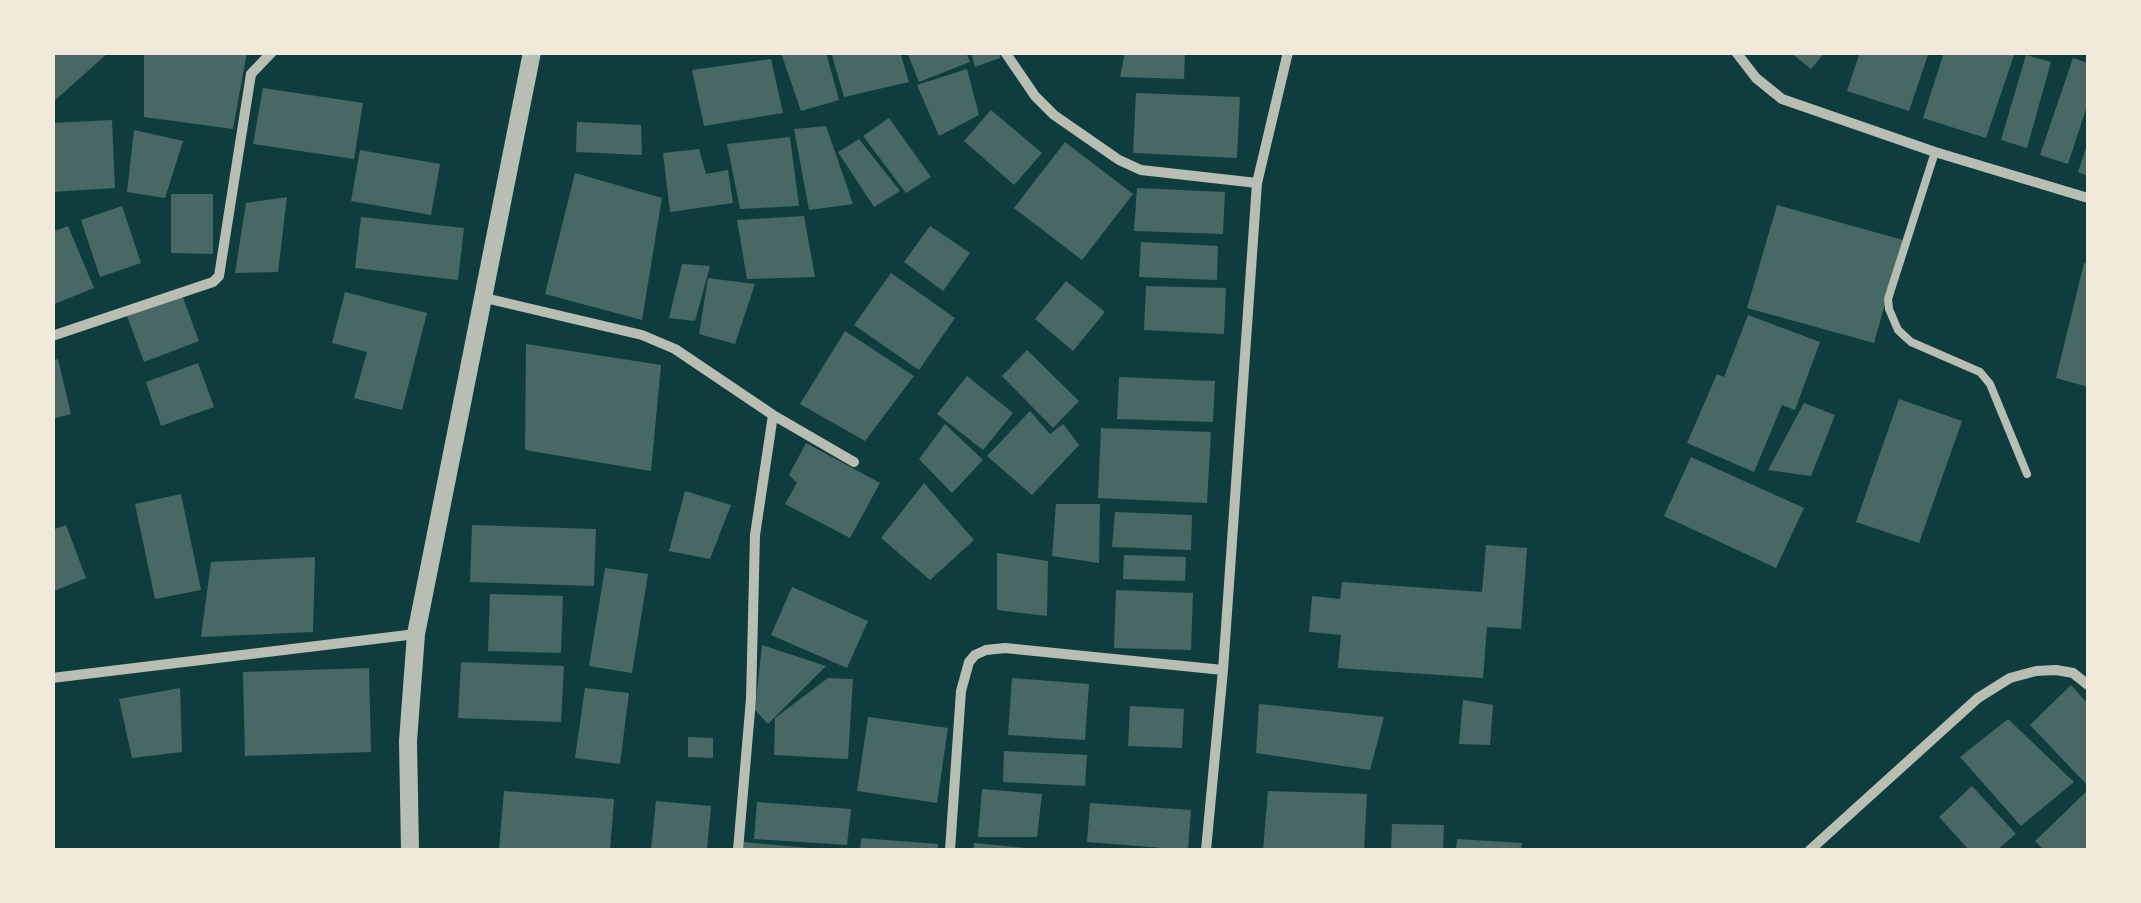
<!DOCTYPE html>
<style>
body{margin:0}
#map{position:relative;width:2141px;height:903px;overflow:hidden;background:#0f3d3e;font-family:"Crimson Pro",serif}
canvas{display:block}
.frame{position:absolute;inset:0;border:55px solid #f1e9da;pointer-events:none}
</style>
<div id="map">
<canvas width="2141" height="903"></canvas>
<div class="frame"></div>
</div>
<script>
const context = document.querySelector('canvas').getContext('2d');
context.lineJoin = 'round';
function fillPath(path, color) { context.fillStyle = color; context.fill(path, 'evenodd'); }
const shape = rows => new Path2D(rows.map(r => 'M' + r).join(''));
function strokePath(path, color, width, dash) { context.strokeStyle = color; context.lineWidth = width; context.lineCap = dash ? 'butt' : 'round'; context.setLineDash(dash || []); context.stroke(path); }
fillPath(shape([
 [52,52,109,52,52,103],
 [144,52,247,52,233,129,144,117],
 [826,52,839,100,801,111,781,53],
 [831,52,900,52,909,82,844,97],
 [907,52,966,52,970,62,919,82],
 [971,52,999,52,1000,58,975,67],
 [1125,52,1185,52,1184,79,1120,77],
 [1790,52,1825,52,1811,69],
 [1860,52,1929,52,1909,111,1847,91],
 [1944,52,2015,52,1986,138,1923,118],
 [2026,55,2051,62,2027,148,2001,140],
 [2073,58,2088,63,2088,103,2068,164,2040,155],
 [771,59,783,113,704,126,692,70],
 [967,69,979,115,939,136,917,85],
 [263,88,363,103,354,159,253,144],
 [1136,93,1240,97,1237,158,1133,153],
 [991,110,1042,153,1014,185,964,141],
 [889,118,931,177,906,193,863,136],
 [112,120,115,188,52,192,52,123],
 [577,122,641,125,642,155,576,152],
 [826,126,853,204,809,210,794,129],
 [134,130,183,141,165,198,127,192],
 [790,137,799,206,740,209,727,144],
 [859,139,900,191,874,207,838,152],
 [1065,142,1133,194,1082,260,1014,208],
 [2088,142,2088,176,2078,172],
 [699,149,706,174,728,170,733,203,670,212,663,153],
 [360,150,440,164,431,215,351,201],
 [575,173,662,198,642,320,545,294],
 [1137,188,1225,192,1223,234,1134,231],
 [171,194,213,194,213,254,171,253],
 [287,197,278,272,235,273,246,203],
 [1777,205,1903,240,1874,343,1747,308],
 [122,206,141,263,100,277,81,220],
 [804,216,815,277,747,279,737,220],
 [361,217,464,228,458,280,355,268],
 [68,226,94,288,52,305,52,232],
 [930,226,970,253,943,291,904,262],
 [1141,242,1218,246,1217,280,1139,277],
 [2084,263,2088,264,2088,387,2056,378],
 [682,264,710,266,695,321,669,318],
 [891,273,955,318,919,370,854,325],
 [708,278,755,284,735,344,699,334],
 [1066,281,1105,312,1073,351,1035,319],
 [1146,286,1226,288,1224,334,1144,330],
 [345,292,427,313,402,410,354,398,367,352,332,343],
 [182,295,199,341,144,362,127,316],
 [1748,315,1820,342,1795,410,1782,405,1754,472,1687,443,1717,374,1724,377],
 [845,331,914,376,865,441,800,404],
 [526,344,661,365,651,471,525,450],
 [1027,350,1079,401,1053,428,1002,376],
 [58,359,71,414,52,419,52,361],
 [198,363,214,407,161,426,146,382],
 [967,376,1013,413,983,450,937,414],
 [1119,377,1215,381,1213,422,1117,419],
 [1899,399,1962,421,1919,543,1856,522],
 [1804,403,1835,415,1811,476,1768,470],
 [1030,411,1050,434,1063,424,1079,445,1032,495,987,456],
 [945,424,983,460,952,493,919,459],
 [1101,428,1211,432,1207,503,1098,498],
 [806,443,880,483,850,538,785,504,797,483,789,475],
 [1691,457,1804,508,1776,568,1664,516],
 [924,483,974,540,930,580,881,538],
 [685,491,731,505,710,559,669,551],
 [181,494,201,590,155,599,135,504],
 [1056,504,1100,504,1099,563,1052,556],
 [1115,512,1192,515,1191,550,1112,547],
 [66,525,86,578,52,592,52,530],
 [472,525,596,529,594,586,470,582],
 [1486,545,1527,548,1521,629,1487,627,1483,678,1338,668,1341,635,1309,632,1312,596,1340,599,1342,582,1482,592],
 [997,553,1048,561,1047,616,997,610],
 [1124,555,1186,557,1185,581,1123,579],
 [315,557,313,632,201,637,211,562],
 [605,568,648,574,632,673,589,666],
 [792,587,868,621,847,668,771,635],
 [1116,590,1193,593,1191,650,1114,648],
 [490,594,563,596,561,653,488,651],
 [762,645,826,666,768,724,755,710],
 [461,662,564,666,561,722,458,718],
 [369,668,371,752,245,756,243,672],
 [828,678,853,679,848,759,774,755,775,718],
 [1012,678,1089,684,1085,740,1008,735],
 [2071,685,2088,704,2088,786,2030,725],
 [180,688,182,752,132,758,119,699],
 [585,688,629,693,620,764,575,758],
 [1463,700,1493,705,1490,745,1459,744],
 [1259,704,1384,717,1370,770,1256,753],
 [1130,706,1184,709,1182,748,1128,746],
 [868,717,948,728,937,803,857,791],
 [2008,719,2074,782,2021,826,1960,757],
 [688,737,713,738,713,758,688,757],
 [1004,751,1087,755,1085,786,1003,782],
 [1972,786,2016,834,1997,850,1969,850,1939,817],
 [982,789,1042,794,1037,837,978,837],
 [2088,790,2088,850,2044,850,2035,841],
 [504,791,614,799,610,850,499,850],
 [1268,791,1367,794,1364,850,1263,850],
 [656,801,711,806,707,850,651,850],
 [757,802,851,809,847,845,754,839],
 [1090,803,1191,810,1188,850,1087,842],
 [1392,824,1444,825,1443,850,1391,850],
 [861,838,938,844,938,850,860,850],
 [1457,839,1522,843,1521,850,1456,850],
 [743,842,809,848,809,850,741,850],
 [974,843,1026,848,1026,850,973,850]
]), '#486865');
strokePath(shape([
 [1935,152,1888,299,1889,309,1898,330,1911,342,1980,372,1990,384,2027,474]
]), '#b8beb3', 8);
strokePath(shape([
 [1005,52,1035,96,1054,115,1119,160,1141,170,1257,183],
 [1736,52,1756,78,1782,99,1935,152,2088,198],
 [485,298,642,335,675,349,773,415,854,462],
 [52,336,213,282,219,276,251,74,272,52],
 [52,678,416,634],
 [738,850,751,699,755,535,773,415],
 [950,850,961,691,969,662,975,655,986,650,1005,648,1223,670],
 [1206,850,1223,670,1257,183,1288,52],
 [1810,850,1978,698,2010,678,2036,671,2056,670,2073,673,2088,685]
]), '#b8beb3', 10);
strokePath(shape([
 [410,850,408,741,416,634,532,52]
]), '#b8beb3', 18);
</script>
